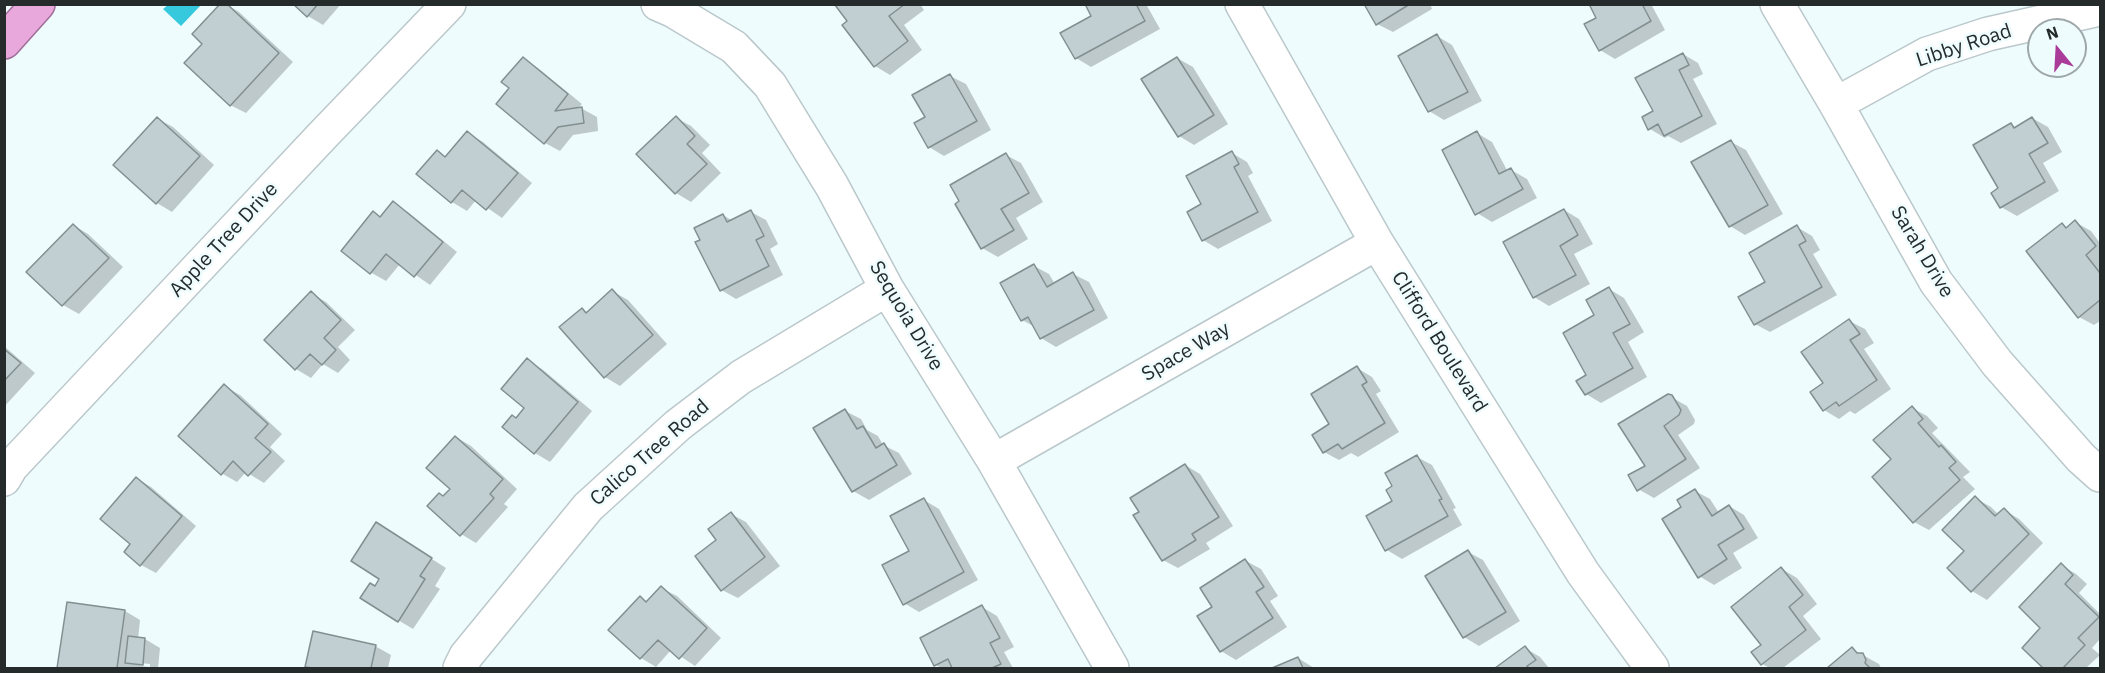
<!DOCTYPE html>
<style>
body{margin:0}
#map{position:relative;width:2105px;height:673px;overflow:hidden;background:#eefcfe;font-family:"IBM Plex Sans",sans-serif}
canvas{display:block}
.frame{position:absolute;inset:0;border:6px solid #252a2b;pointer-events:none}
.north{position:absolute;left:2027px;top:18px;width:60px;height:60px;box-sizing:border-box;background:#eefcfe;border:2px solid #9ea8aa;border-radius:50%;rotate:342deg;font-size:16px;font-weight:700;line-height:24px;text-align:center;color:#252a2b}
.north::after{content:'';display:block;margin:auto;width:21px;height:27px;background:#aa3b99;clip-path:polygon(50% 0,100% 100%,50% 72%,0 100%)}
</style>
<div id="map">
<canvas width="2105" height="673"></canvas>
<div class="frame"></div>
<div class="north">N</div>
</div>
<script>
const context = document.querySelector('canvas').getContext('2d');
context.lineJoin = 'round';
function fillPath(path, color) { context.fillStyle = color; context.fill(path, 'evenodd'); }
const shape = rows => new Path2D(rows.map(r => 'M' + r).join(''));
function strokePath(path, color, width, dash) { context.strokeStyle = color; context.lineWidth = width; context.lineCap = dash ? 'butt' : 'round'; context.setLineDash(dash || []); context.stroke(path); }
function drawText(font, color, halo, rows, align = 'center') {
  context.font = font + ' "IBM Plex Sans",sans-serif'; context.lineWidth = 5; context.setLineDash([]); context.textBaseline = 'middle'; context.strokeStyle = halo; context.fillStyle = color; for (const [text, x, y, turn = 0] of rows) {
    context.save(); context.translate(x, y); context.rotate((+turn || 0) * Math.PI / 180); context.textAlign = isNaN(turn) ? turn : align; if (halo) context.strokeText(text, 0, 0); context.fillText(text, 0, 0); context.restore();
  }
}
fillPath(shape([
 [168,5,168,4,201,5,181,26,163,9]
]), '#36c9dd');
fillPath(shape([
 [226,4,239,12,293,62,246,113,230,105,204,44],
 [295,4,341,4,323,25,308,16],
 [838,4,920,4,924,10,904,25,922,50,890,75,875,66],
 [1087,4,1146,4,1160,29,1091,67,1076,58,1093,16],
 [1366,4,1430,4,1432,9,1393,32,1377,24],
 [1590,4,1651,4,1665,30,1615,59,1600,50,1598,18],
 [1437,36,1452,45,1482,101,1444,120,1429,111],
 [1683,54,1698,63,1703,74,1693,79,1717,124,1681,143,1668,136,1665,138,1650,129,1655,112],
 [1177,58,1193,67,1228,124,1194,145,1179,136],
 [523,59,538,68,582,104,579,107,597,117,598,131,573,135,560,151,545,143,511,88],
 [950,76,966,84,991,130,944,156,929,147,927,118],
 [676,118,691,126,710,145,702,153,721,173,691,202,676,193],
 [2032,118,2048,127,2062,152,2043,163,2059,191,2017,216,2001,207,2000,189,2011,125,2016,128],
 [158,119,173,127,214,165,172,212,157,203],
 [468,133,483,142,532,183,502,218,476,200,467,211,452,202,418,174,437,152,447,158],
 [1477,133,1492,142,1508,172,1511,170,1527,179,1537,198,1492,222,1477,213],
 [1731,142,1746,150,1783,214,1745,235,1730,226],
 [1232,153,1247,162,1253,173,1248,176,1272,221,1218,249,1203,240,1203,205],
 [1006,155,1021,163,1043,202,1016,218,1028,239,998,257,982,248,957,204],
 [393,203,408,212,457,252,430,285,400,264,386,281,370,272,374,213,381,218],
 [1564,210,1579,219,1593,244,1574,254,1590,284,1549,306,1534,297],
 [751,212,766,220,778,244,770,249,783,275,736,299,721,290,702,240,723,215,733,221],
 [2075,222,2091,231,2100,243,2100,321,2094,325,2079,317,2062,225,2068,228],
 [73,225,88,234,123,267,79,314,63,305,29,272],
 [1797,227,1812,236,1820,250,1813,254,1837,295,1770,332,1755,324,1767,283],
 [1034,266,1049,274,1055,284,1073,274,1089,282,1108,318,1056,347,1041,338,1035,327,1022,320],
 [1609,289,1624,298,1644,332,1628,342,1647,377,1601,403,1586,394,1596,316],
 [612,291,628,300,667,344,620,386,605,377,582,309,588,313],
 [311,293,326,302,355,330,338,347,350,360,338,373,323,364,311,378,296,369],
 [1849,321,1865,329,1874,343,1864,349,1891,389,1855,414,1850,411,1839,419,1824,410,1825,384],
 [4,346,35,373,4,407],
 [527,360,542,369,592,411,550,462,535,453,517,419,526,408],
 [1357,368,1372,377,1381,391,1376,394,1399,432,1358,457,1351,453,1339,460,1324,452,1331,425],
 [224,386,240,395,282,434,270,447,285,461,264,483,246,472,237,482,221,473],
 [1671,397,1687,406,1695,420,1694,424,1678,435,1700,468,1654,498,1638,489],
 [1912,408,1927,416,1938,428,1932,433,1970,472,1963,477,1975,489,1929,530,1914,522,1893,460],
 [845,411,861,419,867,430,878,436,883,445,899,453,912,474,869,500,853,491,815,428],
 [456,437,471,446,517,489,504,504,508,507,476,543,461,534,444,497,452,489],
 [1417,457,1432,465,1456,508,1453,509,1462,525,1402,559,1387,550,1394,501,1394,487],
 [1185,465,1200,474,1233,526,1206,543,1210,549,1178,568,1163,560],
 [136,478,151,487,196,526,156,573,141,565,132,544],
 [1695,491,1710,499,1719,513,1729,506,1744,515,1758,538,1733,553,1742,568,1714,585,1699,576,1684,508],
 [1975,498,1991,507,1999,515,2004,510,2019,519,2043,543,1987,600,1972,591,1966,551],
 [924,500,939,509,978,580,919,612,904,603,911,551],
 [731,514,746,522,780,566,738,598,722,590,718,540],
 [391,533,446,568,435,586,440,589,413,629,398,620,381,579],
 [1468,552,1483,560,1520,621,1479,646,1464,637,1427,576],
 [1246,561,1261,569,1278,596,1270,601,1287,627,1236,660,1221,651,1214,607],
 [2061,565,2076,574,2087,584,2079,593,2100,614,2100,639,2092,648,2100,655,2086,668,2045,668,2024,648,2042,628],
 [1782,569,1797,578,1817,604,1803,616,1821,639,1783,668,1770,668,1762,664,1763,646],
 [661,588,677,596,721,638,695,666,671,650,656,667,641,658,640,598,648,602],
 [68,603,125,611,140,620,138,639,145,639,160,648,158,668,134,667,133,668,59,668],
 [140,663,150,664,150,667,140,666],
 [982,607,997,616,1014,647,1004,652,1013,668,941,668,936,665,922,639],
 [375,646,391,655,388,668,311,668,306,666],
 [1525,648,1540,657,1549,668,1498,668],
 [1852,649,1879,664,1881,668,1830,668],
 [1298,658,1314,668,1275,668]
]), '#0003');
const building = shape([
 [220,4,227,4,279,53,230,106,184,63,202,44,192,34,220,4],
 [293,4,318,4,307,17,293,4],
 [905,4,889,16,908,41,874,67,842,25,847,21,835,5,905,4],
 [1085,4,1136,4,1145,21,1075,59,1060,33,1091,16,1085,4],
 [1364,4,1410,4,1376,25,1364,4],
 [1589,4,1642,4,1651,21,1599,51,1584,24,1596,18,1589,4],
 [1437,34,1468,92,1428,112,1398,56,1437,34],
 [1683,53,1689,65,1679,70,1702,116,1664,136,1658,124,1648,130,1642,117,1653,111,1635,78,1683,53],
 [523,57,568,94,555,111,582,107,584,123,558,127,544,144,496,104,509,88,501,82,523,57],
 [1177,57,1214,115,1178,137,1141,79,1177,57],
 [950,74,977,121,928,148,914,123,925,117,912,95,950,74],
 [676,116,695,136,687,144,707,164,675,194,636,154,676,116],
 [157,117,200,156,156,204,113,165,157,117],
 [2032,117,2048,143,2029,154,2045,182,2000,208,1991,193,1998,188,1973,145,2011,123,2014,128,2032,117],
 [467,131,518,173,486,210,462,190,451,203,416,174,437,150,445,157,467,131],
 [1477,131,1499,174,1511,168,1523,189,1475,215,1442,150,1477,131],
 [1731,140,1768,205,1729,227,1691,162,1731,140],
 [1232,151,1239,164,1234,167,1258,212,1202,241,1187,212,1201,204,1186,176,1232,151],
 [1006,153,1029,193,1001,209,1014,230,981,249,955,204,959,201,950,185,1006,153],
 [393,201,443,242,414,277,386,254,370,274,341,251,373,211,380,217,393,201],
 [1564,209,1578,235,1560,246,1576,275,1533,298,1503,242,1564,209],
 [751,210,764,236,756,240,769,266,720,291,695,242,700,240,694,228,723,214,727,222,751,210],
 [2075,220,2096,246,2086,255,2100,273,2100,300,2078,318,2026,251,2062,223,2066,228,2075,220],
 [73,224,109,258,62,306,26,272,73,224],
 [1797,225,1806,241,1799,245,1822,287,1754,325,1738,297,1765,282,1749,253,1797,225],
 [1034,264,1047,287,1073,272,1094,310,1040,339,1028,317,1021,321,1000,283,1034,264],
 [1609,287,1630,324,1613,333,1633,368,1585,395,1576,381,1586,375,1563,333,1594,315,1586,300,1609,287],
 [612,289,653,335,604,378,559,327,582,308,586,313,612,289],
 [311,291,341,320,324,338,336,350,322,365,310,354,295,370,264,340,311,291],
 [1849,319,1860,334,1850,340,1877,380,1839,406,1836,402,1823,411,1810,392,1823,383,1801,352,1849,319],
 [4,349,21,363,4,381,4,349],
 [527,358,578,402,534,454,502,427,512,415,516,418,524,408,501,389,527,358],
 [1357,366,1367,382,1362,385,1385,423,1342,449,1338,444,1323,453,1312,435,1329,424,1311,394,1357,366],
 [224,384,268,424,255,438,271,452,248,476,233,461,221,475,178,436,224,384],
 [1668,394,1672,395,1681,410,1679,415,1664,426,1686,459,1637,491,1628,475,1645,466,1618,424,1668,394],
 [1912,406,1923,419,1918,423,1939,447,1941,445,1956,462,1949,468,1960,480,1913,523,1872,477,1891,459,1873,440,1912,406],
 [845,409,857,429,863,426,876,448,884,443,897,465,852,492,813,428,845,409],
 [455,436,503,479,490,494,494,498,460,536,427,506,439,493,443,496,450,489,426,468,455,436],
 [1417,455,1442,499,1439,500,1448,516,1385,551,1366,516,1392,501,1386,490,1392,486,1385,473,1417,455],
 [1185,464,1219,517,1192,534,1196,540,1162,561,1133,515,1139,512,1130,498,1185,464],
 [136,477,182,516,140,566,124,552,130,544,100,519,136,477],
 [1695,489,1712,516,1729,505,1744,529,1718,545,1727,559,1698,578,1662,519,1681,507,1677,500,1695,489],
 [1975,496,1995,516,2004,508,2029,534,1971,592,1947,568,1964,551,1942,530,1975,496],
 [924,498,964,572,903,605,882,565,909,551,890,516,924,498],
 [731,512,765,557,721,591,695,556,716,540,708,529,731,512],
 [376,522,432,558,420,576,425,579,398,622,360,598,370,583,375,586,379,579,351,561,376,522],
 [1468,550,1506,612,1463,638,1425,576,1468,550],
 [1245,559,1264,587,1256,592,1273,618,1220,652,1197,616,1212,607,1200,588,1245,559],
 [2061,563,2073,575,2065,584,2099,617,2078,638,2085,645,2063,668,2043,668,2022,648,2040,628,2019,607,2061,563],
 [1781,567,1803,595,1789,607,1806,630,1761,665,1751,652,1761,645,1731,607,1781,567],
 [661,586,707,628,679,659,658,640,640,659,608,630,640,596,646,602,661,586],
 [67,602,125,610,117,668,57,668,67,602],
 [982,605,1000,638,990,643,1001,664,992,668,952,668,948,659,934,666,920,638,982,605],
 [313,631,376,645,371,668,313,668,305,667,313,631],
 [128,636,145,638,143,665,125,663,128,636],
 [1525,646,1536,660,1527,666,1529,668,1495,668,1525,646],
 [1852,647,1857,653,1863,653,1866,660,1865,663,1870,668,1827,668,1852,647],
 [1298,657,1303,668,1272,668,1298,657]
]);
fillPath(building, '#c2cfd2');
strokePath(building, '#828f91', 1.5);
const minor = shape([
 [658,4,674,11,734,47,770,85,832,186,887,289,994,461,1112,668],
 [1242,4,1377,243,1583,573,1652,668],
 [1777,4,1836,104,1936,282,1997,363,2081,458,2100,475],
 [1836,104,1927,54,1988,34,2100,9],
 [994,461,1377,243],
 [4,479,11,467,322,136,449,4],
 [460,668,466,656,588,507,678,425,741,377,887,289]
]);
const trunk = shape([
 [4,42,38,4]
]);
strokePath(minor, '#bbc8cb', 36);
strokePath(trunk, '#a06e98', 36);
strokePath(minor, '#fff', 33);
strokePath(trunk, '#e8a8db', 33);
drawText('20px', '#252a2b', '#eefcfe', [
 ["Libby Road",1964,46,-18],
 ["Apple Tree Drive",224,240,-47],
 ["Sarah Drive",1922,252,59],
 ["Sequoia Drive",906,316,59],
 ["Clifford Boulevard",1439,342,58],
 ["Space Way",1186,352,-30],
 ["Calico Tree Road",650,453,-41]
]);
</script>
